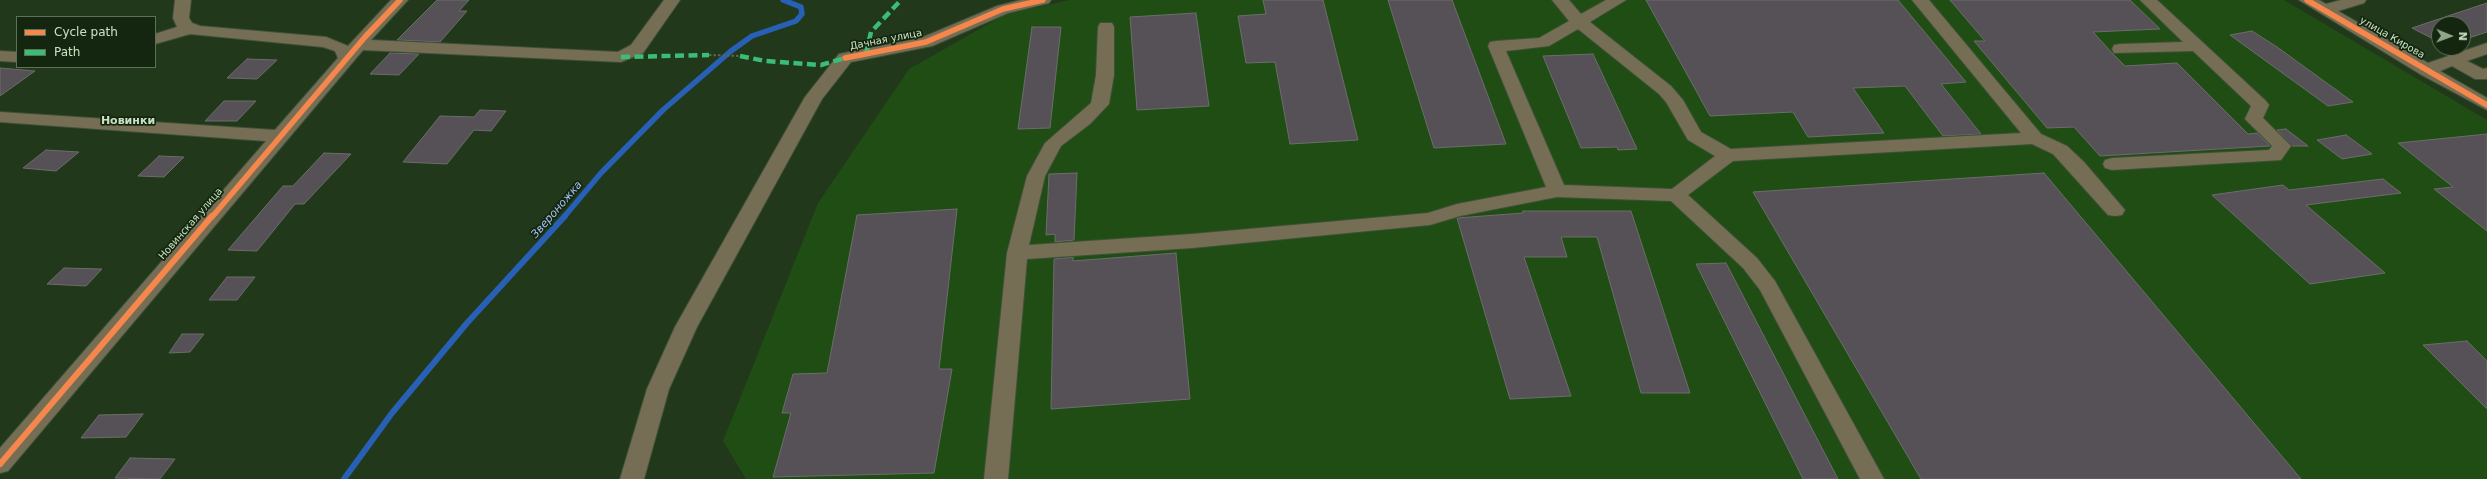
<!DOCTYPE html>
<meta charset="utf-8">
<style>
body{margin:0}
#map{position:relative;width:2487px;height:479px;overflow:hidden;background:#21381b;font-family:"DejaVu Sans",sans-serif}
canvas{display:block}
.legend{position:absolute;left:16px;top:16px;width:140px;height:52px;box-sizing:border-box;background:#14260f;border:1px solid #5d7157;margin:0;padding:5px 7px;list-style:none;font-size:12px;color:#cae2c4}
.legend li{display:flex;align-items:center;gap:8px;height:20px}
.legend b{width:20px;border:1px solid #5d7157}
.north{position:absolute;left:2431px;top:16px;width:40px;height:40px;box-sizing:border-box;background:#14260f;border:1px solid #5d7157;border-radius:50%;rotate:91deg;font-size:11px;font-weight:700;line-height:16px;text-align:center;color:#cae2c4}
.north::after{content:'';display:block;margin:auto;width:14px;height:18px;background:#8fa689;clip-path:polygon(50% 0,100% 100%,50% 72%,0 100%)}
</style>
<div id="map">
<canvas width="2487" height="479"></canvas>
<ul class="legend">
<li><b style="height:5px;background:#f5874c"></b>Cycle path</li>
<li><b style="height:5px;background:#3abd76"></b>Path</li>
</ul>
<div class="north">N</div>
</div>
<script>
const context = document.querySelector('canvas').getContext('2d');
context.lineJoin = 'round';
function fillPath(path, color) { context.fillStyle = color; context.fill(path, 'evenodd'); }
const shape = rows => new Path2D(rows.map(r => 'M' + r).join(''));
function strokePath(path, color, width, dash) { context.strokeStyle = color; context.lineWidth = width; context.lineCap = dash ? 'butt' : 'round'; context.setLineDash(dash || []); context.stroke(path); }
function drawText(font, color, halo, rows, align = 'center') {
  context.font = font + ' "DejaVu Sans",sans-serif'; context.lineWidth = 3.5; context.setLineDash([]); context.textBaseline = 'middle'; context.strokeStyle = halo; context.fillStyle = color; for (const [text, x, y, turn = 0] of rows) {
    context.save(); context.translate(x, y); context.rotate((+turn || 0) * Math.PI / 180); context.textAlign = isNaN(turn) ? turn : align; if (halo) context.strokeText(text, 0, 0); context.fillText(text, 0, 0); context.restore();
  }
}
fillPath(shape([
 [1070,0,2284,0,2487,120,2487,479,746,479,723,441,818,203,909,69,1006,14]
]), '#204d14');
strokePath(shape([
 [564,217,601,173,663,110,731,51,752,36,796,21,802,14,801,7,783,0]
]), '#2860b5', 5.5);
strokePath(shape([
 [344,479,392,413,467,323,565,216]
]), '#2860b5', 6);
const building = shape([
 [437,0,469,0,459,11,467,11,440,42,397,40,437,0],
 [1263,0,1323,0,1358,140,1290,144,1275,62,1246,63,1238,16,1266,14,1263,0],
 [1388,0,1452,0,1506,144,1434,148,1388,0],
 [1646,0,1898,0,1966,82,1941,84,1981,134,1943,136,1905,86,1853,88,1884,133,1808,137,1793,112,1710,116,1646,0],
 [1950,0,2130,0,2160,29,2093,32,2113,54,2125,66,2177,63,2248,134,2257,133,2270,146,2100,156,2074,127,2047,128,1974,41,1985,41,1950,0],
 [2487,3,2487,32,2463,40,2463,24,2439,24,2439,42,2412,28,2487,3],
 [1196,13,1209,106,1137,110,1130,17,1196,13],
 [1032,27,1061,27,1050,128,1018,129,1032,27],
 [2252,31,2277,47,2353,102,2328,106,2230,35,2252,31],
 [390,53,419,54,399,75,370,74,390,53],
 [1593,54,1637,149,1618,150,1617,147,1581,148,1543,56,1593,54],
 [247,59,277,60,257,79,227,78,247,59],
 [0,68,35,71,0,96,0,68],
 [224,101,256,101,237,121,205,121,224,101],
 [480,110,506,111,491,131,474,130,447,164,403,162,440,116,474,117,480,110],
 [2286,129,2308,146,2292,146,2277,130,2286,129],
 [2487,134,2487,231,2434,189,2453,187,2398,143,2487,134],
 [2346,135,2372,154,2342,159,2317,140,2346,135],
 [46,150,79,152,56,171,23,168,46,150],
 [324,153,351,154,304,204,295,204,257,251,228,250,283,186,293,186,324,153],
 [159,156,184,157,164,177,138,176,159,156],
 [1077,173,1074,240,1055,242,1055,234,1046,235,1049,174,1077,173],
 [2044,173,2301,479,1921,479,1753,192,2044,173],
 [2383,179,2401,193,2306,205,2385,273,2310,284,2212,195,2283,185,2289,190,2383,179],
 [957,209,939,369,952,369,934,473,773,477,791,413,782,413,793,374,827,373,857,215,957,209],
 [1523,211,1631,211,1690,393,1641,393,1597,237,1561,237,1567,257,1524,257,1571,396,1510,399,1457,218,1523,213,1523,211],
 [1176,253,1190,399,1051,409,1054,259,1073,257,1073,261,1176,253],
 [1726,263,1838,479,1803,479,1696,264,1726,263],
 [64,268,102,269,86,286,47,284,64,268],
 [227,277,255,277,237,300,209,300,227,277],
 [182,334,204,334,190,352,169,353,182,334],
 [2467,341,2487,361,2487,409,2423,345,2467,341],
 [143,414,126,437,81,438,99,415,143,414],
 [130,458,175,459,160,479,115,478,130,458]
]);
fillPath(building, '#565156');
strokePath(building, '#6b6d6b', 1);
const minor = shape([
 [175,0,191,0,189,18,192,23,200,26,326,37,348,46,391,0,408,0,371,40,618,52,631,45,664,0,680,0,643,53,621,62,363,50,8,471,0,473,0,448,266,141,0,122,0,112,275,130,338,58,335,51,323,47,190,34,155,44,155,34,177,27,173,18,175,0],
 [1021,0,1051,0,1049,3,1008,13,932,46,851,62,822,99,697,327,669,389,644,479,620,479,647,389,675,327,805,97,839,54,921,38,997,6,1021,0],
 [1552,0,1569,0,1581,14,1606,0,1626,0,1590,22,1671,86,1683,100,1701,132,1731,149,2021,133,1912,0,1929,0,2041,134,2067,146,2084,162,2125,210,2122,215,2115,216,2108,215,2053,154,2032,144,1733,161,1688,195,1757,258,1775,281,1884,479,1860,479,1760,290,1743,268,1671,201,1557,197,1460,216,1430,225,1192,248,1027,259,1008,479,984,479,1007,253,1027,176,1045,143,1091,103,1096,75,1098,27,1100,23,1112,23,1114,27,1114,75,1109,104,1090,124,1061,146,1045,176,1029,245,1192,234,1428,213,1457,204,1546,187,1488,46,1490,42,1496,41,1539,38,1569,21,1552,0],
 [1578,29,1659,94,1666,102,1688,140,1715,156,1672,189,1564,185,1506,51,1549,46,1578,29],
 [2140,0,2157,0,2266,101,2269,105,2263,118,2291,146,2281,160,2112,170,2105,168,2103,164,2105,160,2112,158,2269,150,2272,146,2245,119,2251,106,2193,51,2114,53,2112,49,2114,45,2120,44,2183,42,2140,0],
 [2299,0,2319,0,2326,4,2341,0,2366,0,2364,3,2338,11,2428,63,2487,43,2487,54,2467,61,2483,69,2487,68,2487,79,2475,79,2452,66,2440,71,2487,98,2487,110,2420,74,2299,0],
 [0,51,17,52,17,62,0,61,0,51]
]);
strokePath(minor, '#3e5139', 2);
strokePath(shape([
 [709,55,740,56]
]), '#63634d', 2, [2.5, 2]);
fillPath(minor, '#766e54');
strokePath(shape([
 [866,54,871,32,901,0],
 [740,56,765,61,821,65,845,58],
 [621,57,709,55]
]), '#3abd76', 4.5, [9, 4.5]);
strokePath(shape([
 [2307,0,2487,105],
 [845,58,926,42,1003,9,1043,0],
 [212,217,365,37,400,0]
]), '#f5874c', 5.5);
strokePath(shape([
 [0,464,212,216]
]), '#f5874c', 6);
drawText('10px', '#cae2c4', '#14260f', [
 ["улица Кирова",2392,38,30],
 ["Дачная улица",886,40,-11],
 ["Новинская улица",191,224,-49]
]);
drawText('bold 11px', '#cae2c4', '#14260f', [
 ["Новинки",128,121]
]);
drawText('italic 11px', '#a4c2f3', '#14260f', [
 ["Звероножка",557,210,-49]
]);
</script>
